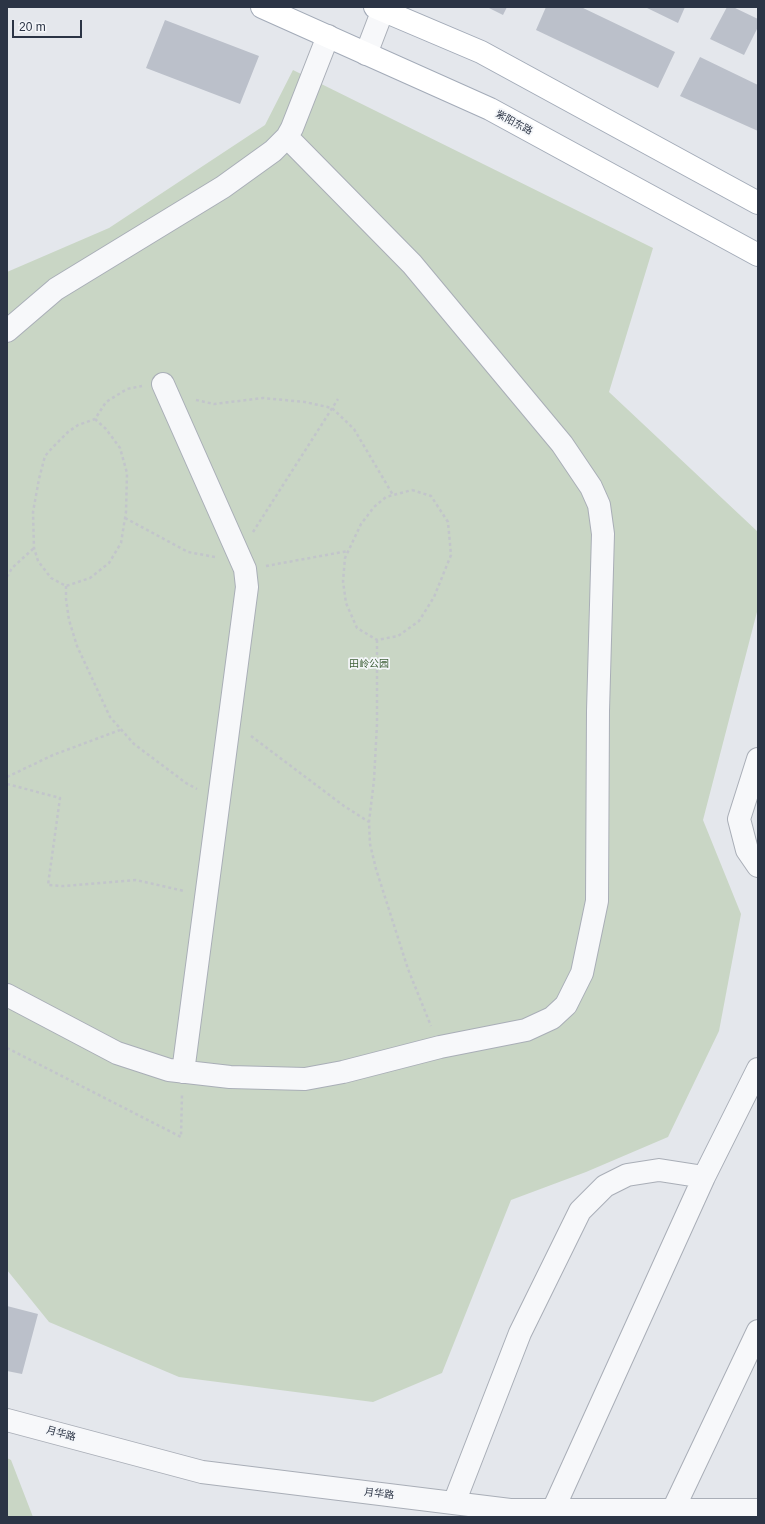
<!DOCTYPE html>
<meta charset="utf-8">
<style>
body{margin:0}
#map{position:relative;width:765px;height:1524px;overflow:hidden;background:#e4e7ec;font-family:Arial,sans-serif}
canvas{display:block}
.frame{position:absolute;inset:0;border:8px solid #2b3445;pointer-events:none}
.scale{position:absolute;left:12px;top:20px;width:70px;height:18px;box-sizing:border-box;border:2px solid #2b3445;border-top:0;padding-left:5px;font-size:12px;line-height:14px;white-space:nowrap;color:#2b3445;-webkit-text-stroke:3px #f4f6f9;paint-order:stroke}
</style>
<div id="map">
<canvas width="765" height="1524"></canvas>
<div class="frame"></div>
<div class="scale">20 m</div>
</div>
<script>
const context = document.querySelector('canvas').getContext('2d');
context.lineJoin = 'round';
function fillPath(path, color) { context.fillStyle = color; context.fill(path, 'evenodd'); }
const shape = rows => new Path2D(rows.map(r => 'M' + r).join(''));
function strokePath(path, color, width, dash) { context.strokeStyle = color; context.lineWidth = width; context.lineCap = dash ? 'butt' : 'round'; context.setLineDash(dash || []); context.stroke(path); }
function drawText(font, color, halo, rows, align = 'center') {
  context.font = font + ' Arial,"Noto Sans SC",sans-serif'; context.lineWidth = 3.5; context.setLineDash([]); context.textBaseline = 'middle'; context.strokeStyle = halo; context.fillStyle = color; for (const [text, x, y, turn = 0] of rows) {
    context.save(); context.translate(x, y); context.rotate((+turn || 0) * Math.PI / 180); context.textAlign = isNaN(turn) ? turn : align; if (halo) context.strokeText(text, 0, 0); context.fillText(text, 0, 0); context.restore();
  }
}
fillPath(shape([
 [293,70,653,248,609,392,758,532,758,608,703,820,741,914,719,1031,668,1137,586,1172,511,1200,442,1373,373,1402,179,1377,49,1322,7,1270,7,272,109,228,265,125],
 [7,1458,11,1460,33,1517,7,1517]
]), '#c9d6c5');
fillPath(shape([
 [487,7,507,7,503,15],
 [546,7,581,7,675,52,658,88,536,30],
 [645,7,685,7,678,23],
 [727,7,733,7,758,19,758,27,744,55,710,39],
 [165,20,259,56,240,104,146,68],
 [700,57,758,85,758,131,680,96],
 [7,1306,38,1314,22,1374,7,1371]
]), '#bbc0ca');
const minor = shape([
 [366,54,384,7],
 [7,331,56,289,223,187,273,151,287,137,292,128,328,36],
 [163,384,245,569,247,587,183,1072],
 [758,759,739,819,747,850,758,866],
 [7,995,117,1053,169,1070,230,1077,305,1079,343,1072,440,1047,526,1030,552,1018,566,1005,582,973,597,901,598,711,603,534,599,505,591,487,562,444,412,264,287,137],
 [7,1420,202,1472,510,1510,758,1510],
 [454,1503,520,1333,580,1211,605,1186,627,1175,659,1170,704,1177],
 [553,1510,704,1177,758,1069],
 [673,1510,758,1331]
]);
const major = shape([
 [262,7,490,109,758,255],
 [375,7,481,52,758,203]
]);
strokePath(minor, '#a9aeb7', 24);
strokePath(major, '#a3abb8', 24);
strokePath(shape([
 [196,400,214,404,263,398,305,402,332,408,354,429,393,495],
 [95,419,106,429,120,448,127,473,126,512,121,543,109,563,90,578,66,586,51,578,38,561,34,548,33,512,39,479,45,456,53,447,68,432,78,425,95,419,106,402,127,389,142,386],
 [412,490,431,496,448,522,451,555,434,597,419,621,398,636,377,640,357,628,346,603,343,581,345,558,361,524,374,507,386,497,412,490],
 [125,518,188,552,215,557],
 [253,532,338,399],
 [266,566,348,551],
 [7,577,12,568,34,548],
 [66,586,66,599,69,620,77,646,110,717,134,744,186,783,197,789],
 [377,640,377,724,374,780,369,822,370,844,376,869,408,969,431,1026],
 [251,736,344,806,369,822],
 [7,777,53,755,120,730],
 [7,784,60,798,48,885,63,886,136,880,184,891],
 [7,1048,181,1137,182,1094]
]), '#c2c5cb', 2.5, [3, 3]);
strokePath(minor, '#f7f8fa', 22);
strokePath(major, '#fff', 22);
drawText('10px', '#2b3445', '#f4f6f9', [
 ["紫阳东路",514,123,28],
 ["月华路",61,1434,15],
 ["月华路",379,1494,7]
]);
drawText('10px', '#3f6138', '#f4f6f9', [
 ["田岭公园",369,664]
]);
</script>
